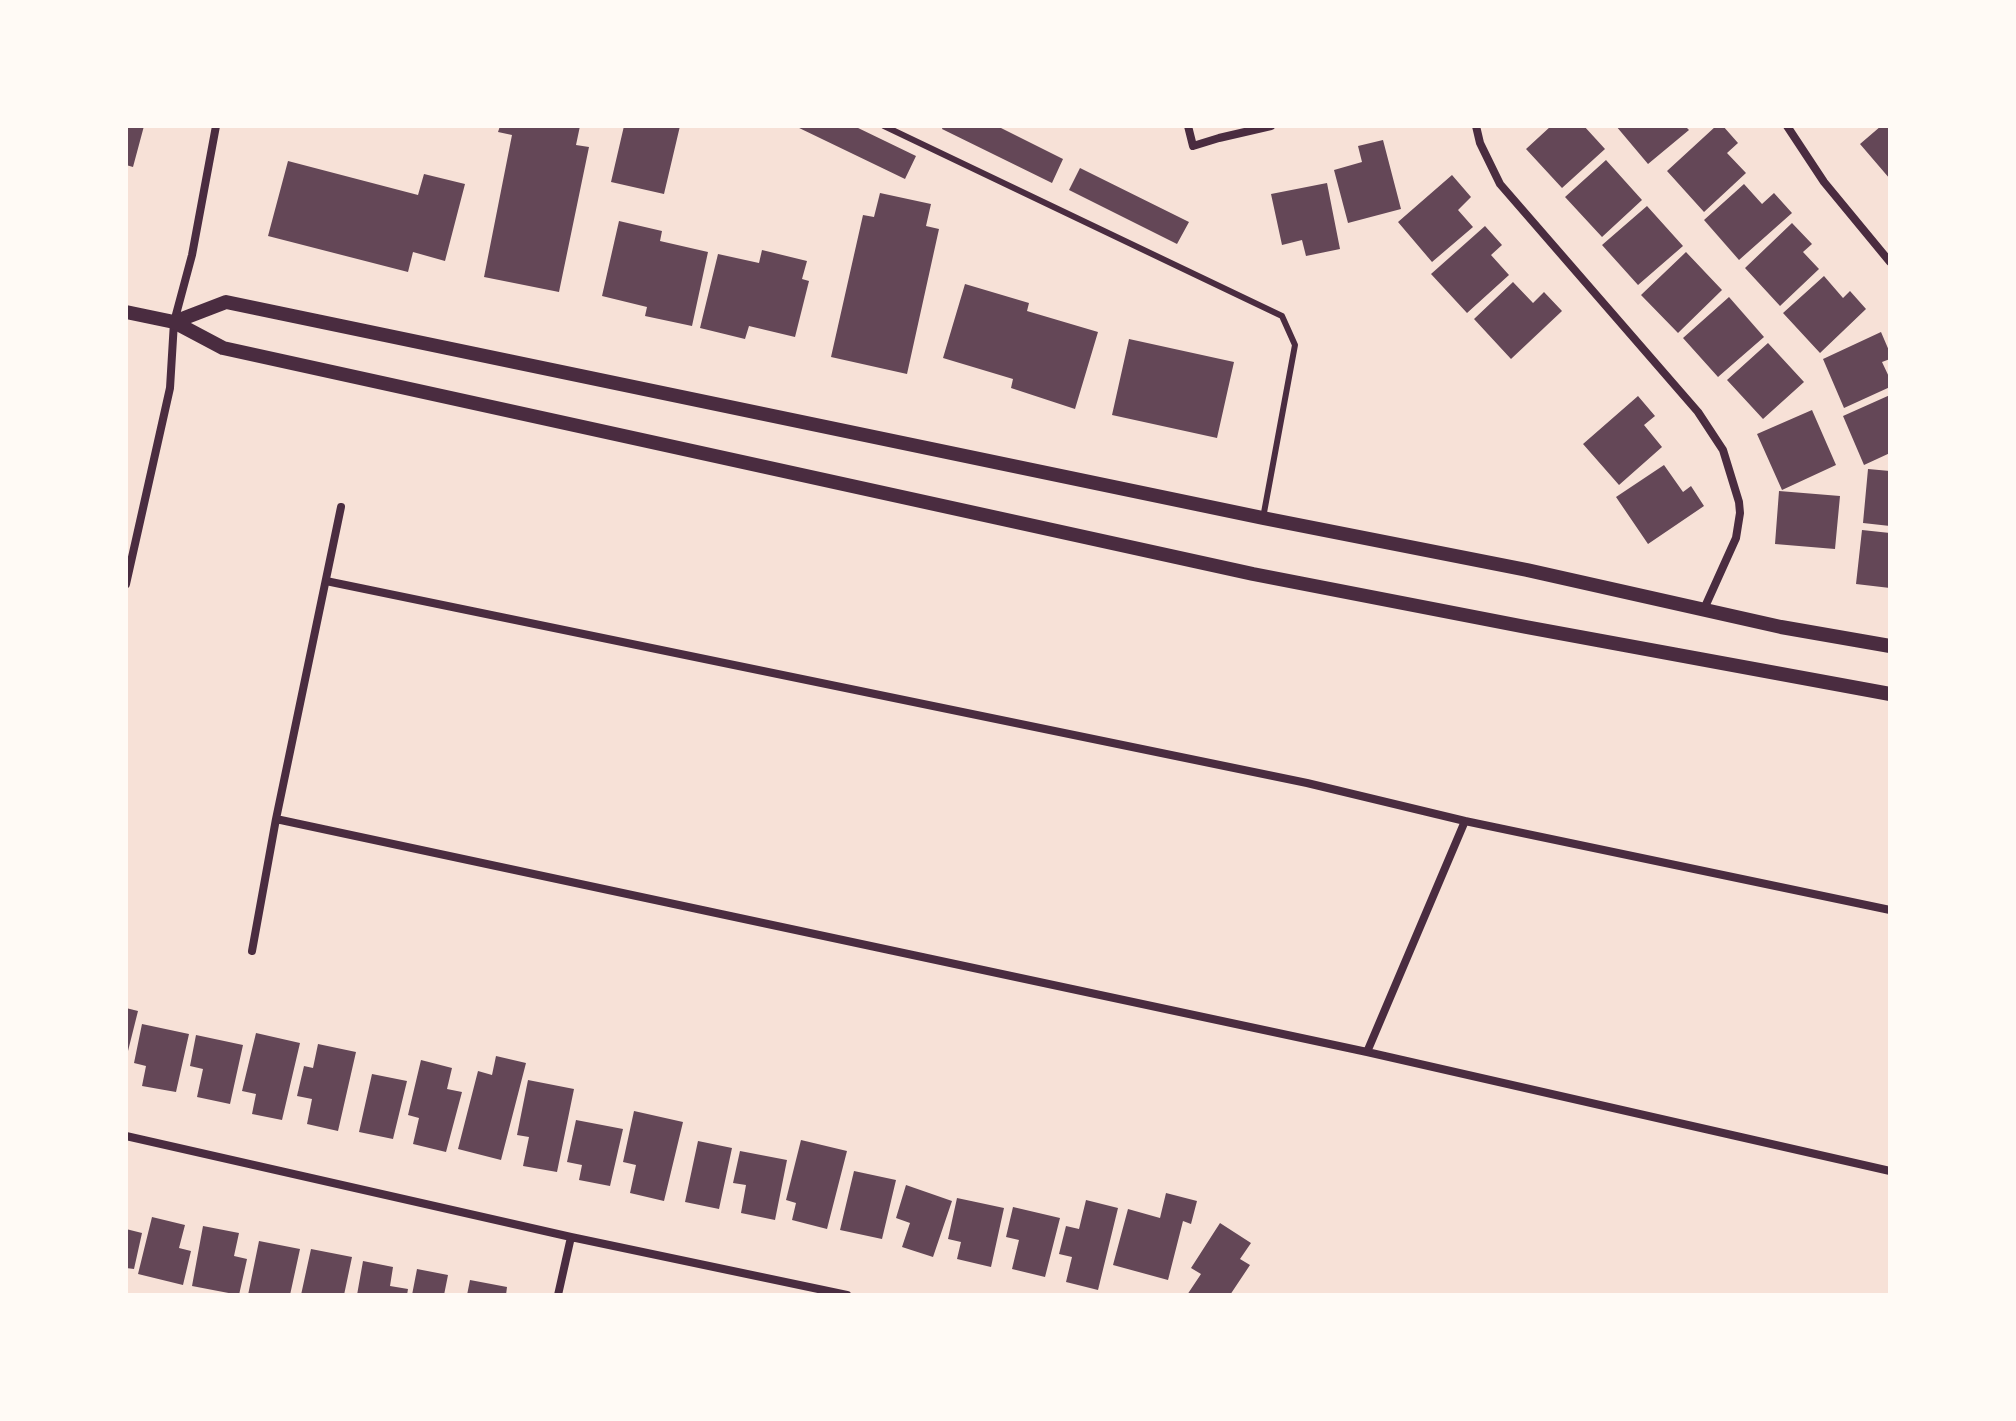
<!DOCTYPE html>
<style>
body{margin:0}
#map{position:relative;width:2016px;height:1421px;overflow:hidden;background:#f7e1d7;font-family:"Source Serif 4",serif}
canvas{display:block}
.frame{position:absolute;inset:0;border:128px solid #fffaf5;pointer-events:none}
</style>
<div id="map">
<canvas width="2016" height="1421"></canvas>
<div class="frame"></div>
</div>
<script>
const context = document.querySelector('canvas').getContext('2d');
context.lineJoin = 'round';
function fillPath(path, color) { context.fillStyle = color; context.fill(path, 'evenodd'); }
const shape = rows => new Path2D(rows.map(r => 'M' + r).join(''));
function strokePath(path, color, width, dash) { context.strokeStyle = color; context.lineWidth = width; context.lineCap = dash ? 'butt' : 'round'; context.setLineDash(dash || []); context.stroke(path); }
fillPath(shape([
 [126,126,144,126,133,167,126,165],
 [500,126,580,126,576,145,589,147,559,292,484,277,512,135,498,132],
 [624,126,655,128,655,126,680,126,664,194,611,182],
 [795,126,854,126,916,156,905,179],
 [943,126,997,126,1063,159,1052,183,942,129],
 [1551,126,1584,126,1605,149,1562,188,1526,149],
 [1616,126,1685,126,1689,130,1648,164],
 [1716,126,1723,126,1738,143,1727,153,1746,173,1704,212,1667,171],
 [1881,126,1890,126,1890,179,1860,144],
 [1383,140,1401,209,1348,223,1334,170,1362,162,1358,146],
 [1606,160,1642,200,1602,237,1565,197],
 [288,161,418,195,424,174,465,184,445,261,413,252,408,272,268,236],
 [1080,168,1189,222,1177,244,1069,190],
 [1452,175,1471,197,1458,210,1473,227,1432,262,1398,222],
 [1327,183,1340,249,1306,256,1302,240,1282,245,1271,194],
 [1744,184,1762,204,1774,193,1792,213,1739,260,1704,220],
 [880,193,931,204,926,226,939,229,907,374,831,357,863,215,874,217],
 [1647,206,1683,246,1638,285,1602,245],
 [619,221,662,231,660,241,708,252,692,326,645,316,647,307,602,296],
 [1792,223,1812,244,1803,252,1819,269,1780,306,1745,268],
 [1485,226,1502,245,1491,255,1509,275,1467,313,1431,274],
 [762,250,807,261,802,279,809,281,795,337,749,326,745,339,700,328,718,254,759,263],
 [1686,252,1722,290,1678,333,1641,295],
 [1824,276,1843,298,1850,291,1866,309,1820,353,1783,313],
 [1513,282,1533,303,1544,292,1562,311,1511,359,1474,319],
 [965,284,1029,303,1027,311,1098,332,1075,409,1011,388,1013,379,943,358],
 [1729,297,1764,337,1718,377,1683,338],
 [1881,332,1890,353,1890,359,1882,362,1890,379,1890,387,1844,408,1823,359],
 [1129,339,1234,362,1217,438,1112,415],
 [1768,343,1804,382,1763,419,1727,380],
 [1890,395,1890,453,1864,465,1843,416],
 [1638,396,1655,416,1644,425,1662,447,1619,485,1583,444],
 [1812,410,1836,465,1782,490,1757,434],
 [1664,465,1683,492,1691,486,1704,506,1648,544,1616,497],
 [1868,469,1890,471,1890,526,1863,523],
 [1779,491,1840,496,1835,549,1775,544],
 [1862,530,1890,533,1890,588,1856,584],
 [126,1008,138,1011,127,1055,126,1055],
 [142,1024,189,1034,176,1092,142,1086,146,1066,134,1063],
 [256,1033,300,1043,282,1120,252,1114,256,1094,242,1091],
 [196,1035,243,1045,230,1104,197,1097,203,1069,190,1066],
 [318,1044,356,1052,338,1131,307,1124,312,1099,297,1096,304,1066,313,1068],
 [496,1056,526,1063,501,1160,458,1149,478,1071,492,1075],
 [421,1060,452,1068,447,1089,462,1092,446,1152,413,1144,419,1118,408,1115],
 [372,1074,407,1081,393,1139,359,1132],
 [528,1080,574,1089,557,1172,523,1166,529,1137,517,1135],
 [634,1111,683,1122,664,1201,630,1193,636,1165,623,1162],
 [576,1120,623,1129,610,1186,579,1180,582,1165,567,1162],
 [801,1140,847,1151,827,1229,792,1220,796,1203,786,1200],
 [698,1141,732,1148,719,1209,685,1202],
 [740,1151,787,1160,775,1220,741,1213,746,1185,733,1183],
 [854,1171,896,1180,882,1239,840,1230],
 [906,1185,952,1201,933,1257,902,1247,910,1223,896,1218],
 [1166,1193,1197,1201,1191,1224,1183,1221,1168,1280,1113,1265,1128,1209,1160,1218],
 [957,1198,1004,1208,991,1267,957,1259,961,1242,948,1239],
 [1086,1200,1118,1208,1098,1290,1066,1282,1072,1257,1059,1254,1066,1226,1079,1229],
 [1013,1207,1060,1218,1045,1277,1012,1269,1019,1240,1006,1237],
 [152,1217,185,1225,179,1248,191,1251,183,1285,138,1274],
 [1220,1223,1251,1243,1240,1259,1250,1265,1230,1295,1187,1295,1201,1274,1191,1268],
 [203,1226,239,1233,234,1256,247,1259,239,1295,192,1286],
 [126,1229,142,1233,134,1269,126,1268],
 [259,1241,300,1249,290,1295,248,1295],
 [311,1249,352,1257,344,1295,301,1295],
 [363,1261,393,1267,390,1286,408,1289,407,1295,357,1295],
 [417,1269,448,1275,444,1295,412,1295],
 [470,1280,507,1287,506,1295,467,1295]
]), '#644757');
strokePath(shape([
 [884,126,1282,316,1295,345,1263,518]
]), '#4a2c40', 6);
strokePath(shape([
 [1188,126,1193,146,1219,138,1271,126],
 [1476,126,1480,143,1500,184,1698,412,1723,450,1739,502,1740,513,1736,538,1704,609],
 [1787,126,1824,182,1890,262],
 [326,581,1307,783,1465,821],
 [126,584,170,388,174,322,192,255,216,126],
 [276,819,1367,1052,1890,1171],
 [252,951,276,819,341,507],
 [1367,1052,1465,821,1890,910],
 [126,1136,571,1237,847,1295],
 [558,1295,571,1237]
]), '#4a2c40', 8);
strokePath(shape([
 [126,312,174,322,223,348,1253,574,1526,627,1890,694],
 [174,322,226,302,1263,518,1527,570,1781,627,1890,646]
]), '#4a2c40', 14);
</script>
